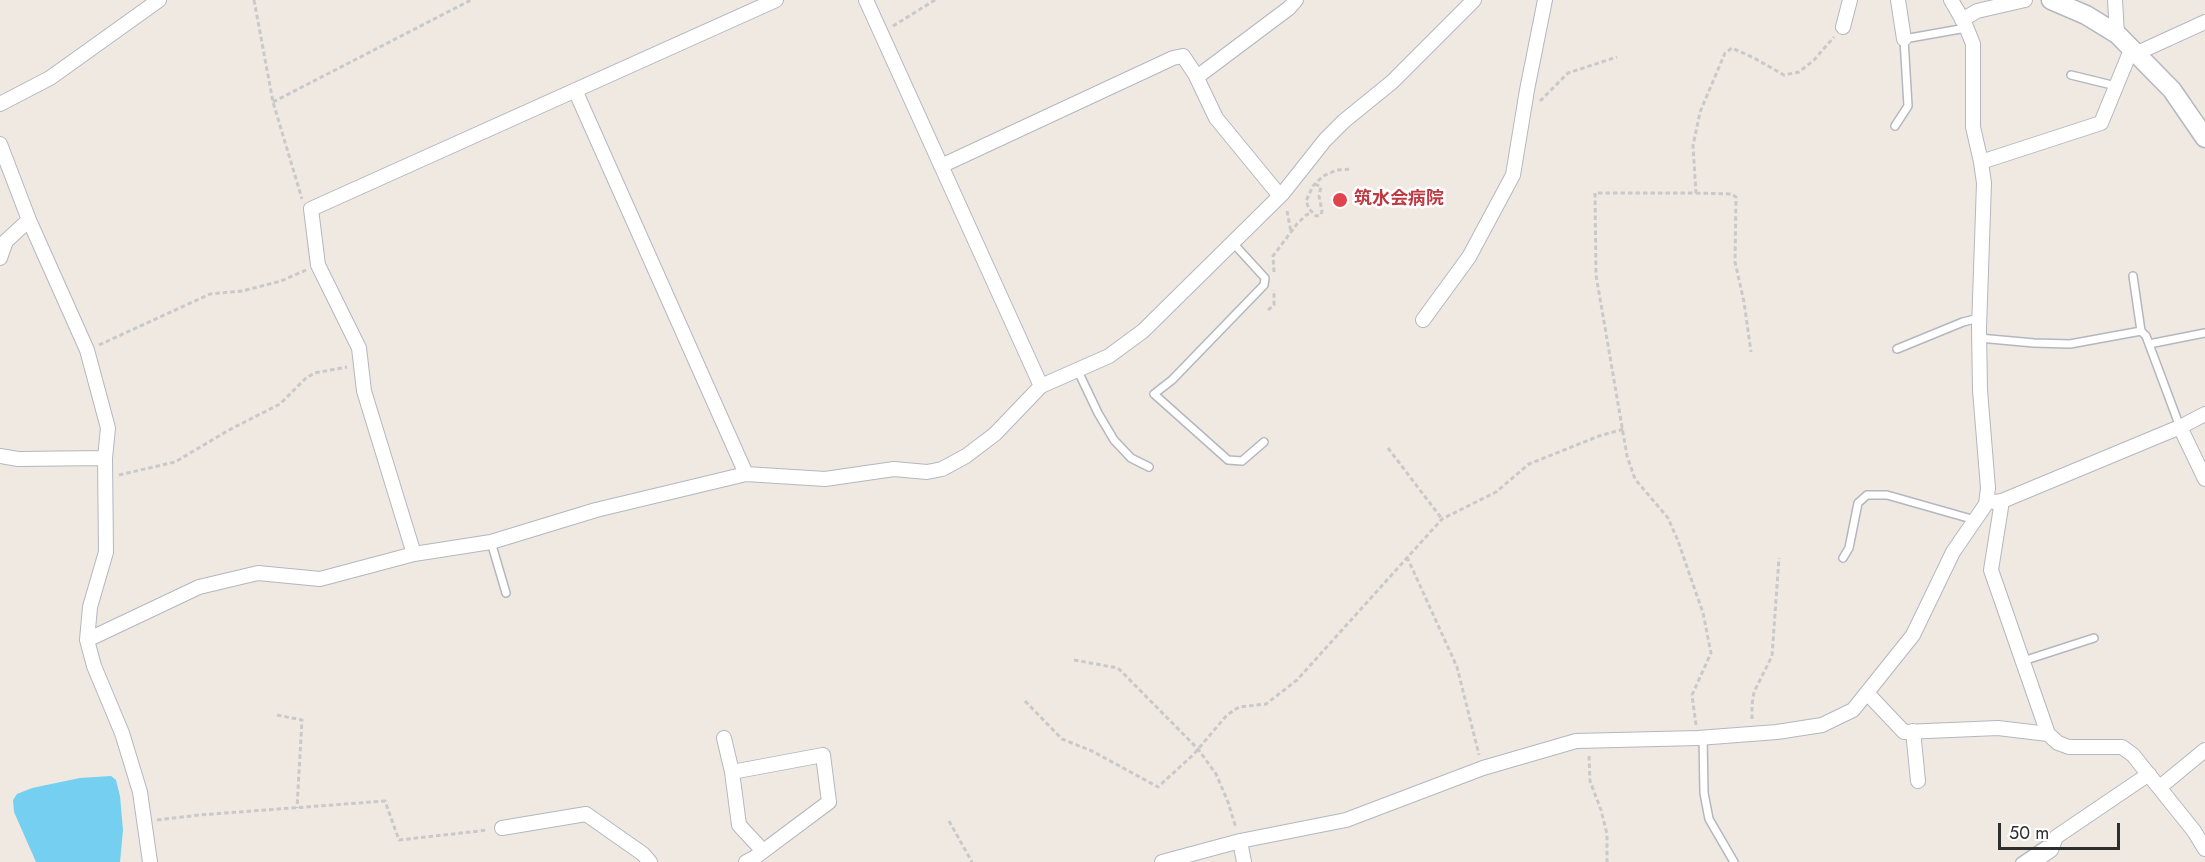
<!DOCTYPE html>
<meta charset="utf-8">
<style>
body{margin:0}
#map{position:relative;width:2205px;height:862px;overflow:hidden;background:#efe9e1;font-family:Jost,sans-serif}
canvas{display:block}
.scale{position:absolute;left:1998px;top:823px;width:122px;height:27px;box-sizing:border-box;border:3px solid #2e2e2e;border-top:0;padding-left:8px;font-size:18px;line-height:21px;white-space:nowrap;color:#2e2e2e;-webkit-text-stroke:4px #fff;paint-order:stroke}
</style>
<div id="map">
<canvas width="2205" height="862"></canvas>
<div class="scale">50 m</div>
</div>
<script>
const context = document.querySelector('canvas').getContext('2d');
context.lineJoin = 'round';
function fillPath(path, color) { context.fillStyle = color; context.fill(path, 'evenodd'); }
const shape = rows => new Path2D(rows.map(r => 'M' + r).join(''));
function strokePath(path, color, width, dash) { context.strokeStyle = color; context.lineWidth = width; context.lineCap = dash ? 'butt' : 'round'; context.setLineDash(dash || []); context.stroke(path); }
function drawText(font, color, halo, rows, align = 'center') {
  context.font = font + ' Jost,"Noto Sans JP",sans-serif'; context.lineWidth = 5; context.setLineDash([]); context.textBaseline = 'middle'; context.strokeStyle = halo; context.fillStyle = color; for (const [text, x, y, turn = 0] of rows) {
    context.save(); context.translate(x, y); context.rotate((+turn || 0) * Math.PI / 180); context.textAlign = isNaN(turn) ? turn : align; if (halo) context.strokeText(text, 0, 0); context.fillText(text, 0, 0); context.restore();
  }
}
fillPath(shape([
 [111,776,116,780,120,796,123,830,120,862,36,862,14,812,13,800,17,794,32,788,80,778]
]), '#75cff0');
const service = shape([
 [2071,75,2116,86],
 [1895,126,1908,106,1904,39,1966,28],
 [1233,243,1265,278,1264,285,1172,380,1154,394,1228,460,1242,461,1264,442],
 [2133,276,2141,331],
 [1979,338,2034,343,2070,344,2141,331,2146,336,2180,427],
 [2149,344,2205,333],
 [1897,349,1963,322,1979,318],
 [1077,369,1098,413,1114,440,1131,458,1149,467],
 [491,542,506,593],
 [1843,558,1849,548,1858,503,1867,495,1887,495,1975,520],
 [2023,661,2094,638],
 [1703,737,1704,793,1709,819,1734,862],
 [2020,862,2045,845]
]);
const minor = shape([
 [866,0,1041,386],
 [1898,0,1904,39],
 [2115,0,2117,34],
 [1962,20,1977,11,2025,0],
 [1843,27,1850,0],
 [2135,54,2205,22],
 [1197,77,1289,8,1296,0],
 [575,90,746,474],
 [0,104,50,78,159,0],
 [0,144,29,220,87,350,108,428,105,458,106,552,90,607,87,640,94,666,122,733,140,792,150,862],
 [1981,162,2101,123,2131,50],
 [941,166,1173,58,1183,56,1195,74,1216,118,1280,196],
 [0,258,6,241,29,220],
 [1423,320,1469,257,1513,175,1527,90,1545,0],
 [2180,427,2205,479],
 [0,456,18,459,105,458],
 [2002,501,1991,570,2048,734,2058,743,2069,747,2122,747,2133,755,2194,831,2205,849],
 [1994,502,2002,501,2180,427,2205,414],
 [414,554,364,391,359,348,318,265,311,209,776,0],
 [87,640,199,587,258,573,320,579,414,554,491,542,596,510,746,474,825,479,894,469,927,472,942,469,966,456,995,434,1041,386,1109,356,1143,331,1283,193,1325,140,1344,121,1392,82,1474,0],
 [1867,693,1904,732,1998,728,2048,734],
 [1913,731,1918,781],
 [724,738,732,772,739,825,763,851],
 [732,772,823,755,829,802,754,858,746,862],
 [2160,787,2205,750],
 [502,828,586,814,643,854,650,862],
 [1240,841,1244,862],
 [1162,862,1240,841,1346,820,1483,768,1576,741,1698,738,1777,732,1822,725,1853,710,1913,635,1953,552,1986,504,1988,488,1980,390,1979,328,1984,183,1981,162,1973,127,1973,44,1965,24,1951,0],
 [2033,862,2051,850,2056,837,2149,774]
]);
const tertiary = shape([
 [2051,0,2086,15,2117,34,2172,90,2205,138]
]);
strokePath(service, '#b4b7c1', 10);
strokePath(minor, '#b4b7c1', 16);
strokePath(tertiary, '#b4b7c1', 21);
strokePath(shape([
 [254,0,273,102,302,199],
 [893,26,935,0],
 [1540,101,1568,73,1617,57],
 [273,102,471,0],
 [1315,184,1321,187,1319,196,1322,211,1321,215,1316,216,1309,209,1306,201,1313,186,1323,176,1337,170,1352,169],
 [1696,193,1731,194,1736,197,1735,262,1744,302,1751,352],
 [1287,211,1291,232],
 [1274,272,1273,256,1297,224,1306,215,1311,213],
 [1268,310,1274,305,1274,290],
 [99,345,210,294,242,291,281,281,306,270],
 [1388,448,1442,519],
 [119,475,175,462,229,430,280,404,305,379,314,373,347,367],
 [1407,557,1457,667,1479,755],
 [1074,660,1118,668,1198,749,1216,774,1228,802,1236,828],
 [1025,701,1062,739,1092,751,1158,787,1193,755,1227,715,1239,707,1266,704,1297,680,1442,519,1496,492,1529,464,1599,436,1624,429],
 [277,715,302,720,297,808],
 [1752,719,1752,705,1754,692,1772,656,1779,558],
 [1696,725,1692,695,1711,653,1703,613,1678,541,1668,518,1635,479,1627,456,1596,275,1595,193,1696,193,1693,146,1700,112,1725,53,1732,48,1754,58,1784,75,1799,72,1814,60,1834,37],
 [1589,756,1590,781,1601,810,1607,834,1607,862],
 [157,820,199,815,385,801,399,840,488,830],
 [949,821,972,862]
]), '#c9c9c9', 3, [4.5, 3]);
strokePath(service, '#fff', 7);
strokePath(minor, '#fff', 14);
strokePath(tertiary, '#fff', 18);
for (const [x, y, r, color] of [
 [1340,200,8,"#e0444e"]
]) { const dot = new Path2D(); dot.arc(x, y, r, 0, 2 * Math.PI); context.fillStyle = color; context.fill(dot); strokePath(dot, '#fff', 2); }
drawText('bold 18px', '#be3a42', '#fff', [
 ["筑水会病院",1354,200]
], 'left');
</script>
